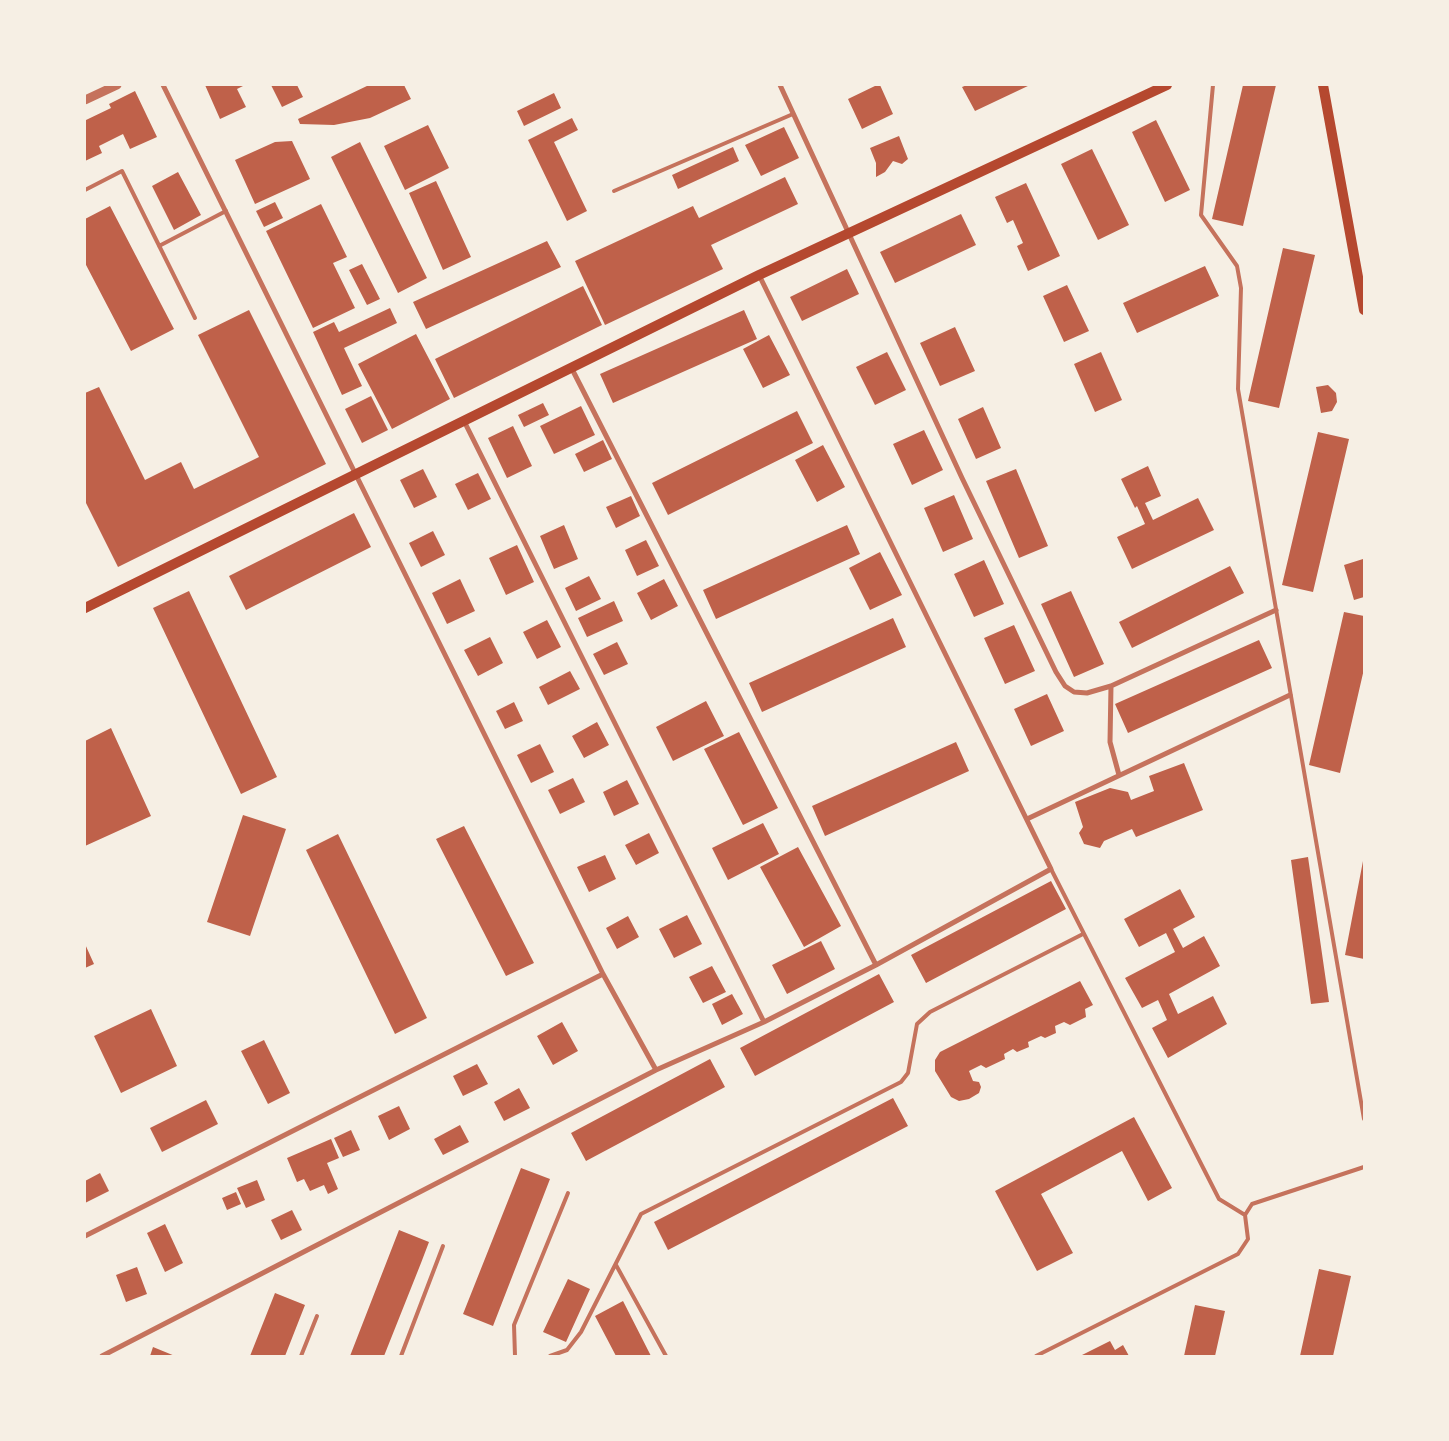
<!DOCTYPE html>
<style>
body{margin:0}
#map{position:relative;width:1449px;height:1441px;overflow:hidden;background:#f6efe4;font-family:"Sofia Sans Condensed",sans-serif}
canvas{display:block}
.frame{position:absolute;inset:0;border:86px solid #f6efe4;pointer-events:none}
</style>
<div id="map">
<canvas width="1449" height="1441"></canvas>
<div class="frame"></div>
</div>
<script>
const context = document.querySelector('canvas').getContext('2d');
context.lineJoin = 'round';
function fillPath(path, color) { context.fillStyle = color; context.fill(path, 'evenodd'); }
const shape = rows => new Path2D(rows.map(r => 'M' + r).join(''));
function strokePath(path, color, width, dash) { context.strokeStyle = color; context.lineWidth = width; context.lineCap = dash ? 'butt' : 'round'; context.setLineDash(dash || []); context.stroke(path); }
fillPath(shape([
 [205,85,245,85,237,89,246,107,220,119],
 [271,85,297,85,303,97,282,107],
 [369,85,404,85,411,99,370,118,334,125,300,124,298,119],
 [877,85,880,85,893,114,862,129,848,99],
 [967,85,1030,85,975,111,962,87],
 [1243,85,1276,85,1243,226,1212,219],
 [135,91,157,137,130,149,123,134,99,146,102,153,85,161,85,117,86,120,111,108,109,104],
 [554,93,561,108,524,126,517,111],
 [572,118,578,130,554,142,587,211,567,221,528,140],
 [1156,120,1190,190,1165,202,1132,132],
 [428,125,449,168,405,190,384,146],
 [784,127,799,158,761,176,745,145],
 [899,136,908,159,902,164,893,161,885,172,876,177,876,163,870,148],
 [292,141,310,179,255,204,235,160,275,142],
 [360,142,427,278,398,293,331,157],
 [733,147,739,161,678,189,672,175],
 [1092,149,1129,225,1098,240,1061,164],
 [178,172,201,215,174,230,152,186],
 [785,177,798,204,711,245,723,269,605,325,575,261,693,206,699,218],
 [436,181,471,257,443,270,409,193],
 [1026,183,1060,256,1028,271,1017,246,1023,243,1013,220,1007,223,995,197],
 [275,202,283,218,264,227,256,211],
 [321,204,347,257,333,263,355,308,313,328,266,231],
 [110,206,174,329,131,351,85,263,85,219],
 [961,214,976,245,895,283,880,252],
 [547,241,561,267,426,329,413,302],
 [1283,248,1315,255,1279,408,1248,401],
 [362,264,380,299,367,305,349,270],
 [1205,266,1219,296,1137,333,1123,303],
 [847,269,859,294,802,321,790,297],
 [1067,285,1089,331,1064,342,1043,296],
 [583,286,602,325,454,398,435,359],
 [390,308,397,323,344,348,362,386,342,395,313,332,334,322,339,332],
 [249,310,326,464,118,567,85,501,85,393,99,387,145,480,181,462,194,489,259,457,198,335],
 [744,310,757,339,613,403,600,374],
 [955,327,975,371,940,386,920,343],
 [416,334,450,399,392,429,358,364],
 [769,335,790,375,763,388,743,349],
 [887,352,906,390,875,405,856,367],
 [1101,352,1122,400,1095,412,1074,364],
 [1328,385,1336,393,1337,402,1332,411,1321,413,1316,387],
 [371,396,388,430,362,443,345,409],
 [543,403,549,415,524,427,518,415],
 [581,406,595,435,554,454,540,426],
 [983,407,1001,448,976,459,958,419],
 [797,411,813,443,668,515,652,483],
 [513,426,532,466,507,478,488,438],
 [924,430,943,470,912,485,893,444],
 [1318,432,1349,439,1313,592,1282,585],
 [603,440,612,459,584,472,575,454],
 [823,445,845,487,817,502,795,460],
 [1148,466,1161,496,1145,503,1153,520,1198,498,1214,530,1132,569,1117,537,1145,524,1137,506,1135,508,1121,479],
 [423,469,437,497,414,508,400,480],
 [1016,469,1048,546,1019,558,986,481],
 [478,473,491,499,468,510,455,484],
 [954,495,973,539,943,552,924,508],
 [631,496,640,516,616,528,606,507],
 [354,513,371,547,246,610,229,576],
 [564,525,578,559,554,569,540,536],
 [847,525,860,554,716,619,703,590],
 [433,531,445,555,421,567,409,543],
 [646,540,659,566,637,576,625,550],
 [517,545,534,582,506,595,489,558],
 [880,552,902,595,870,610,849,568],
 [1363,559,1364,597,1354,600,1344,565],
 [984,560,1004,604,974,617,954,574],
 [1230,566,1244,593,1132,648,1119,622],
 [589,576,601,599,576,611,565,588],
 [460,579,475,611,447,624,432,593],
 [664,579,678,606,651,620,637,593],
 [189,591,277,777,241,794,153,608],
 [1071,591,1104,664,1074,677,1041,604],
 [614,601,623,621,587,637,578,618],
 [1344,612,1364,616,1364,669,1340,773,1309,765],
 [893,618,906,647,762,712,749,683],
 [547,620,561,647,537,659,523,632],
 [1014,625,1035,671,1005,684,984,638],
 [490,637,503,663,478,676,464,650],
 [1259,640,1272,668,1128,733,1115,704],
 [617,642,628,664,604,675,593,654],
 [570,671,580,689,548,705,539,687],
 [1047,694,1064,731,1031,746,1014,709],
 [706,701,724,736,673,761,656,727],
 [514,702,523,721,505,729,496,711],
 [597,722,609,745,584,758,572,736],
 [111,728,151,816,85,846,85,741],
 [739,732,778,808,743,825,704,749],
 [956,742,969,771,825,836,812,806],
 [540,744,554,772,531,783,517,755],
 [1184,763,1203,810,1136,837,1132,829,1104,841,1100,848,1084,844,1079,833,1083,827,1075,802,1110,788,1128,792,1131,800,1154,791,1149,776],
 [573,778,585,802,560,814,548,790],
 [627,780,639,804,614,816,603,792],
 [243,815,286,829,250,936,207,922],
 [763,823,779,854,728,880,712,848],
 [464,826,534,963,506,976,436,839],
 [649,833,659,853,636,865,625,845],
 [338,834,427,1018,395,1034,306,850],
 [798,847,841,926,804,947,760,867],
 [605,855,616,879,589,892,577,867],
 [1308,857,1329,1002,1311,1004,1291,860],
 [1363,861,1364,861,1364,959,1345,955],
 [1051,881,1066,909,926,983,911,955],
 [1180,889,1195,917,1173,929,1183,948,1204,936,1220,966,1169,994,1178,1014,1213,996,1227,1024,1168,1058,1152,1028,1167,1020,1158,1000,1142,1008,1125,978,1175,952,1166,933,1139,947,1124,919],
 [687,915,702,944,674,958,659,929],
 [628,916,639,937,617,949,606,928],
 [821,941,835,969,787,994,772,965],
 [85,944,94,964,85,968],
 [712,966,726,992,703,1003,689,977],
 [879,974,894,1002,755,1076,740,1048],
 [1080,981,1093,1005,1085,1009,1086,1017,1070,1025,1064,1022,1055,1026,1056,1033,1045,1038,1041,1036,1028,1042,1029,1047,1017,1052,1013,1049,1004,1054,1005,1059,986,1068,981,1065,969,1071,973,1081,979,1082,981,1087,979,1093,969,1099,959,1101,951,1097,935,1071,935,1060,940,1052],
 [732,994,743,1014,722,1025,712,1004],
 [151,1009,177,1066,121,1093,94,1036],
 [562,1022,578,1051,553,1065,537,1036],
 [264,1040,290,1093,268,1104,241,1051],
 [710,1059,725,1087,586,1161,571,1133],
 [477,1064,488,1084,463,1096,453,1076],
 [519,1088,530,1108,504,1121,494,1102],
 [893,1098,908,1126,668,1250,654,1222],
 [206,1100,218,1124,162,1152,150,1128],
 [399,1106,410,1129,389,1140,378,1116],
 [1134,1117,1172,1188,1148,1201,1122,1151,1041,1194,1073,1253,1037,1271,995,1191],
 [460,1125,469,1142,443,1155,434,1139],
 [351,1130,360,1150,343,1157,334,1138],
 [331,1139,339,1158,327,1163,338,1189,328,1194,324,1185,310,1191,304,1179,297,1182,287,1158],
 [521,1168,550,1179,493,1326,463,1314],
 [100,1173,109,1191,85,1203,85,1181],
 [257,1180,265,1200,246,1208,237,1188],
 [236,1192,241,1204,227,1210,222,1198],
 [292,1210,302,1230,281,1240,271,1220],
 [165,1224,183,1263,165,1272,147,1233],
 [399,1230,429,1242,421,1263,384,1356,350,1356],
 [137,1267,147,1294,126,1302,116,1275],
 [1319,1269,1351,1276,1333,1356,1300,1356],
 [568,1279,590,1289,566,1342,543,1332],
 [275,1293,305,1305,285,1356,250,1356],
 [623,1301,651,1356,616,1356,595,1316],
 [1195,1305,1225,1311,1215,1356,1184,1356],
 [1110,1341,1115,1350,1123,1345,1129,1356,1080,1356],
 [153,1347,175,1356,150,1356]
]), '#bf614a');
strokePath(shape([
 [1213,85,1201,215,1237,266,1241,288,1238,389,1364,1119],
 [85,190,122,171,195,318],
 [614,191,793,114],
 [159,246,226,211],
 [1051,869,1219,1199,1245,1215],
 [616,1265,666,1356],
 [301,1356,317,1316],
 [401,1356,443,1246],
 [515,1356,514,1325,568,1193],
 [550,1356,567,1350,581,1332,641,1214,901,1082,908,1073,917,1024,930,1012,1083,934],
 [1036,1356,1238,1254,1248,1239,1245,1215,1252,1204,1364,1167]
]), '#c5725c', 4);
strokePath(shape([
 [163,85,603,974,656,1070],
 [780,85,962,478,1056,672,1065,686,1074,692,1087,693,1111,686,1110,742,1119,775],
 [572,369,876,965],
 [464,421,764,1022],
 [1111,686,1276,610],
 [1027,819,1290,695],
 [85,1236,603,974],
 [102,1356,656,1070,764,1022,876,965,1051,869,759,275]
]), '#c5725c', 5);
strokePath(shape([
 [85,100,117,85]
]), '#c5725c', 9);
strokePath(shape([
 [1323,85,1364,310],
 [85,608,759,275,1167,85]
]), '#b5482f', 10);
</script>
